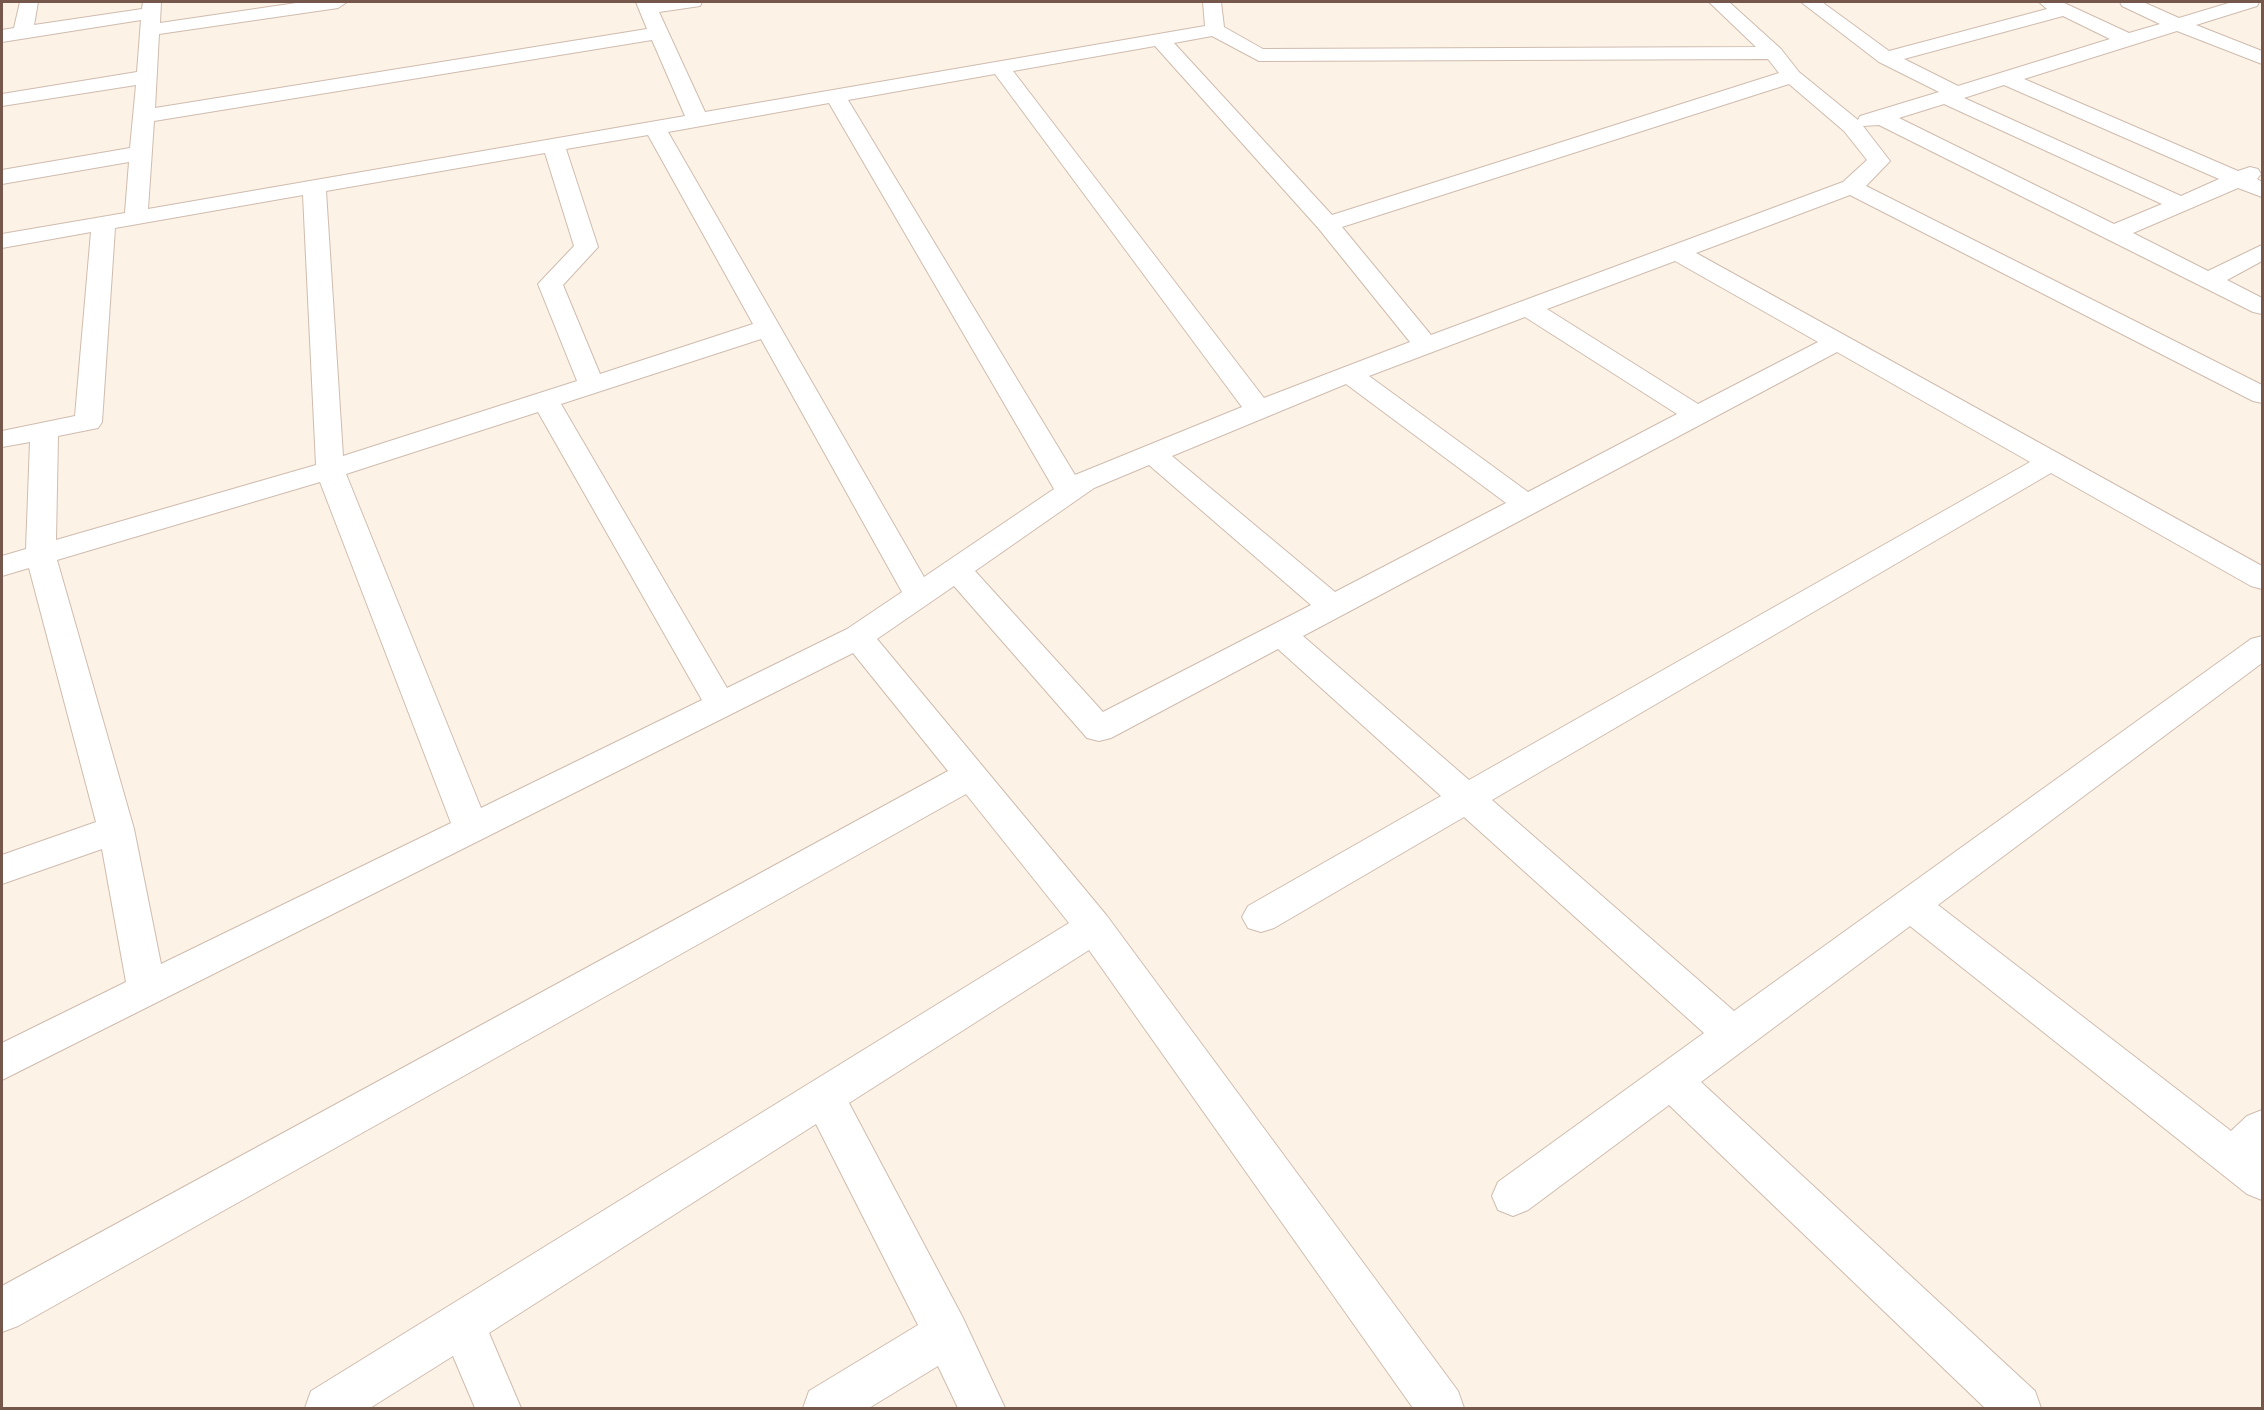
<!DOCTYPE html>
<style>
body{margin:0}
#map{position:relative;width:2264px;height:1410px;overflow:hidden;background:#fcf2e6;font-family:"Asap Condensed",sans-serif}
canvas{display:block}
.frame{position:absolute;inset:0;border:3px solid #75584b;pointer-events:none}
</style>
<div id="map">
<canvas width="2264" height="1410"></canvas>
<div class="frame"></div>
</div>
<script>
const context = document.querySelector('canvas').getContext('2d');
context.lineJoin = 'round';
const shape = rows => new Path2D(rows.map(r => 'M' + r).join(''));
function strokePath(path, color, width, dash) { context.strokeStyle = color; context.lineWidth = width; context.lineCap = dash ? 'butt' : 'round'; context.setLineDash(dash || []); context.stroke(path); }
function fillPath(path, color) { context.fillStyle = color; context.fill(path, 'evenodd'); }
const minor = shape([
 [20,2,38,2,34,25,142,9,143,2,161,2,160,23,303,2,347,2,338,8,159,34,155,108,647,29,636,2,702,2,700,6,659,12,705,112,1205,26,1203,2,1221,2,1224,27,1263,49,1756,47,1709,2,1729,2,1781,49,1799,72,1858,120,1860,116,1939,92,1879,62,1801,2,1822,2,1889,51,2047,9,2039,2,2062,2,2129,33,2160,24,2122,6,2120,2,2143,2,2179,18,2232,2,2259,2,2257,6,2196,25,2262,51,2262,64,2177,31,2024,79,2238,171,2250,167,2258,169,2261,174,2257,179,2262,182,2262,197,2238,188,2133,233,2208,271,2262,245,2262,261,2227,280,2262,298,2262,314,2253,312,1879,125,1863,126,1890,161,1866,186,2262,385,2262,403,2253,401,1850,195,1696,253,2262,566,2262,589,2251,586,2051,473,1492,800,1734,1011,2251,639,2262,636,2262,663,1938,905,2231,1131,2247,1116,2262,1110,2262,1200,2247,1194,1910,926,1701,1082,2035,1391,2041,1408,1985,1408,1669,1105,1528,1210,1513,1216,1498,1210,1492,1196,1498,1182,1704,1033,1464,817,1274,928,1261,932,1248,928,1242,917,1248,906,1441,796,1278,649,1111,738,1099,741,1087,738,954,586,877,639,1107,916,1458,1391,1464,1408,1413,1408,1089,950,849,1103,963,1318,1005,1408,958,1408,938,1366,869,1408,803,1408,809,1391,918,1325,816,1124,489,1333,521,1408,475,1408,453,1356,370,1408,305,1408,311,1391,1069,923,966,794,18,1326,2,1332,2,1286,948,771,853,653,2,1080,2,1043,126,982,102,849,2,884,2,855,96,822,29,568,2,576,2,556,26,549,30,442,2,447,2,431,75,416,91,232,2,248,2,234,125,213,129,162,2,184,2,170,130,148,136,85,2,106,2,94,137,72,141,20,2,42,2,30,14,28,20,2],
 [2063,16,2110,39,1958,86,1904,59,2063,16],
 [1212,36,1259,61,1768,59,1779,73,1332,215,1174,43,1212,36],
 [652,40,685,116,148,209,154,121,652,40],
 [1155,46,1319,229,1410,342,1264,398,1013,71,1155,46],
 [995,74,1242,407,1075,475,848,100,995,74],
 [1789,84,1844,131,1867,160,1843,182,1431,335,1342,227,1789,84],
 [2004,85,2219,179,2181,196,1964,98,2004,85],
 [829,103,1054,489,924,577,668,132,829,103],
 [1944,104,2162,204,2114,224,1899,118,1944,104],
 [648,135,753,324,600,374,563,285,598,247,566,149,648,135],
 [545,153,574,246,538,284,577,381,343,456,326,191,545,153],
 [303,195,316,465,56,540,58,436,98,428,102,422,115,228,303,195],
 [1675,261,1818,342,1698,404,1547,309,1675,261],
 [1525,317,1677,414,1528,492,1369,376,1525,317],
 [761,339,902,592,847,629,727,688,561,404,761,339],
 [1837,352,2030,462,1469,780,1303,636,1837,352],
 [1346,384,1506,503,1335,592,1172,456,1346,384],
 [538,412,702,700,481,808,346,474,538,412],
 [1149,465,1311,605,1103,712,975,571,1094,488,1149,465],
 [320,482,451,823,161,964,134,829,57,560,320,482]
]);
strokePath(minor, '#cfbcaf', 2);
fillPath(minor, '#fff');
</script>
